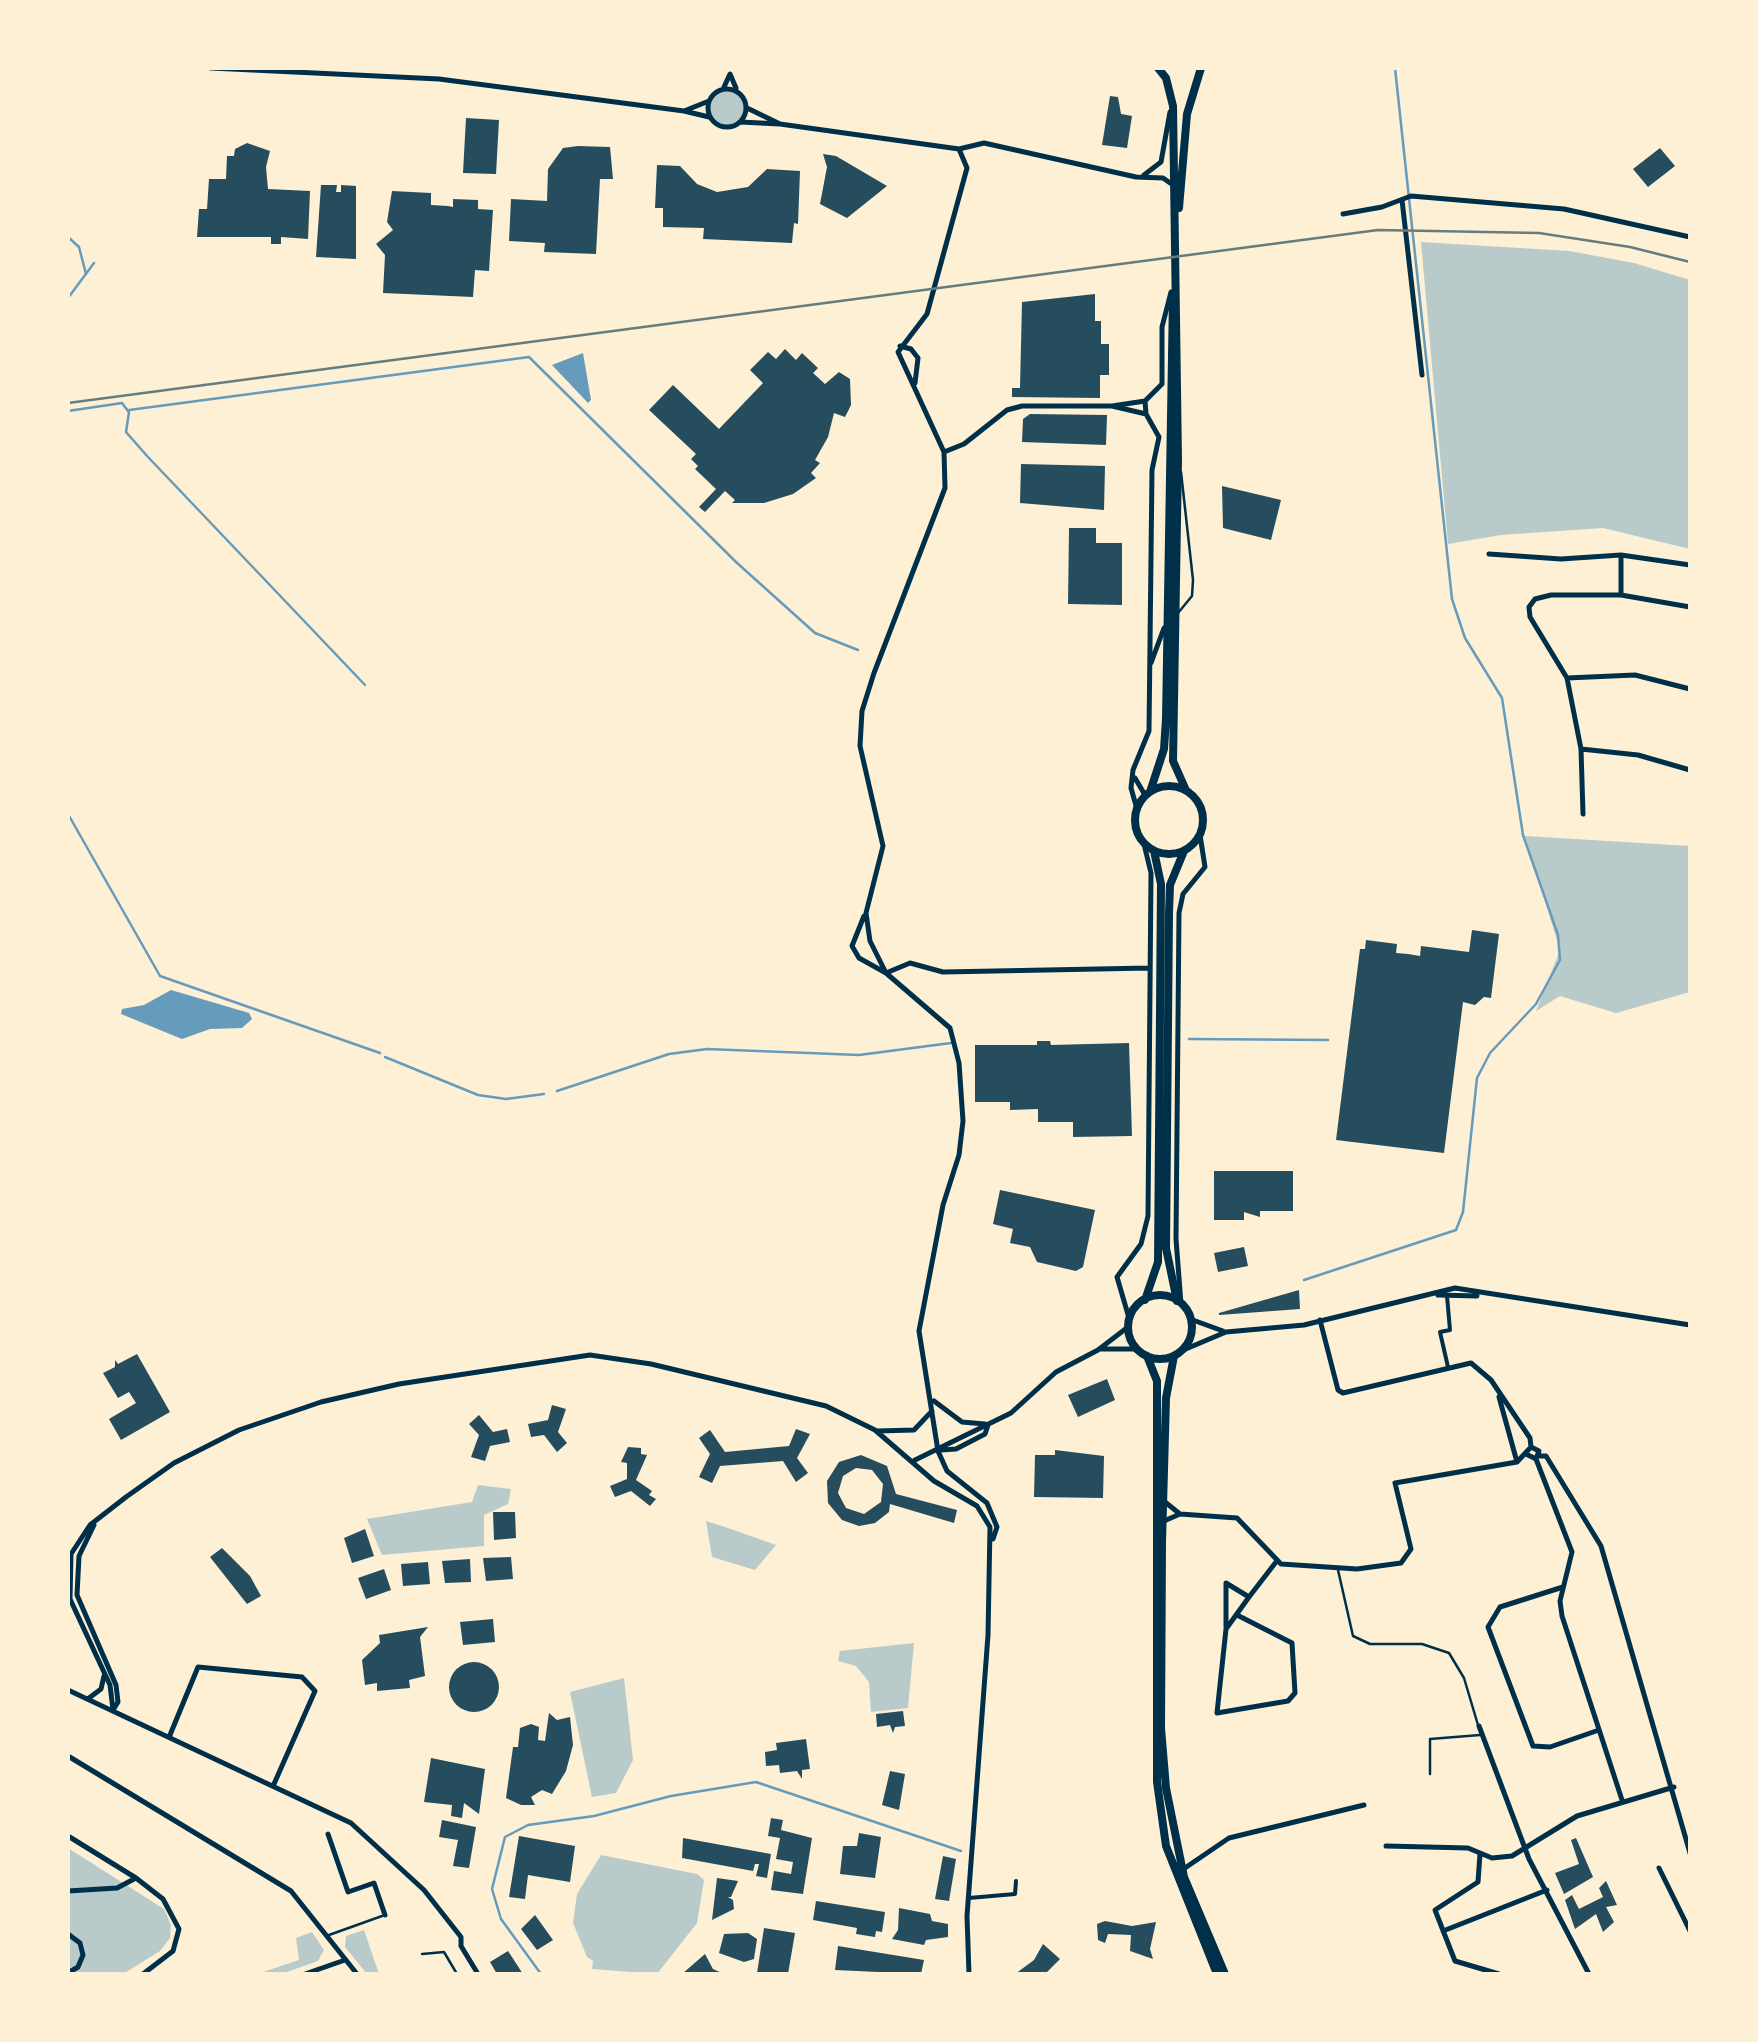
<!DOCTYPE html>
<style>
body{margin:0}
#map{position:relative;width:1758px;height:2042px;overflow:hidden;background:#fdf0d5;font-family:Cabin,sans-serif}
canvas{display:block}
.frame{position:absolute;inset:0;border:70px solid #fdf0d5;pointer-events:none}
</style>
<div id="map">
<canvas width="1758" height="2042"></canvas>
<div class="frame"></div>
</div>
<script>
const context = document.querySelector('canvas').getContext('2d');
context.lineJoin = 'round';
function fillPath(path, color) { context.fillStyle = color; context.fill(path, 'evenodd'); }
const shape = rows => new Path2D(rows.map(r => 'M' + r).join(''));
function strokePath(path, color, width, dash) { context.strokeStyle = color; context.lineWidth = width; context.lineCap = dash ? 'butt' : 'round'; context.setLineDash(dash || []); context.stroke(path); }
fillPath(shape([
 '708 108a19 19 0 1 1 38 0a19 19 0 1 1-38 0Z',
 [1421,242,1569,251,1634,263,1690,280,1690,549,1603,528,1501,535,1448,544],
 [1525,836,1690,846,1690,992,1616,1013,1560,996,1536,1011,1560,950],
 [478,1485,511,1489,508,1504,484,1515,484,1546,382,1555,367,1519,472,1502],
 [706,1521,728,1528,776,1545,755,1570,712,1557],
 [914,1643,908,1708,871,1712,869,1682,856,1666,838,1661,840,1651],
 [624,1678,633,1760,616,1793,592,1797,570,1692],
 [68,1848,164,1909,171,1925,170,1938,160,1951,123,1974,68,1974],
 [601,1855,697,1874,704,1880,697,1923,657,1974,592,1969,593,1961,587,1957,573,1923,577,1894],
 [364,1930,379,1974,367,1974,345,1947,346,1936],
 [312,1932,324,1950,318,1961,281,1974,257,1974,299,1960,296,1938]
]), '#b9caca');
fillPath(shape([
 [583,353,591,400,588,403,552,365],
 [171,990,249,1013,252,1019,242,1028,210,1029,182,1039,121,1014,122,1009,144,1005]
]), '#669bbc');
strokePath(shape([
 [68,237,79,247,86,274],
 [68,298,94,263],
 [129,410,529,357,736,562,815,633,858,650],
 [68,411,122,403,128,411],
 [129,412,126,432,148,457,365,685],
 [68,814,160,976,380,1053],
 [1189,1039,1328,1040],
 [385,1057,478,1095,506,1099,544,1094],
 [557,1091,669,1054,707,1049,859,1055,951,1043],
 [1304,1280,1456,1230,1463,1212,1477,1078,1490,1053,1536,1004,1560,960,1558,935,1523,835,1502,698,1465,638,1452,599,1395,68],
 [541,1974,501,1919,492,1889,505,1837,528,1825,594,1816,671,1796,756,1782,961,1851]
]), '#669bbc', 2.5);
fillPath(shape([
 [1110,96,1118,97,1121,114,1132,116,1127,148,1102,145],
 [466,118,499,120,496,174,463,173],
 [247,143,270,151,266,167,268,189,310,191,308,239,281,237,281,244,271,244,271,237,197,237,199,209,207,209,209,179,226,179,227,156,234,156,235,149],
 [578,146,610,147,613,179,600,179,596,254,544,252,545,243,509,241,511,199,547,201,548,169,563,148],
 [1660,148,1675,166,1648,187,1633,169],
 [823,154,836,156,887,186,847,218,820,204,827,167],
 [657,165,680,166,697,184,717,192,748,187,767,169,800,171,798,224,794,223,792,243,703,239,704,228,663,227,663,208,655,208],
 [321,185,337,185,336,192,341,192,341,185,356,186,356,259,316,257],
 [392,191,431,193,431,205,448,206,453,207,453,199,478,200,478,209,493,210,489,271,475,270,473,297,383,293,385,255,376,244,393,230,387,222],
 [1095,294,1095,321,1101,321,1101,344,1109,344,1109,375,1100,375,1100,398,1012,397,1012,388,1020,388,1022,302],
 [785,349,796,360,802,353,818,368,813,373,825,384,839,372,850,379,851,405,845,417,834,413,828,437,815,460,820,463,811,473,816,478,793,494,764,503,732,503,735,500,725,491,705,512,699,507,716,489,695,469,698,466,691,459,696,454,649,410,673,385,719,429,763,383,750,370,768,352,776,359],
 [1030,414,1107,415,1106,445,1022,442,1023,419],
 [1021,464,1105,466,1104,510,1020,503],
 [1222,486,1281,500,1271,540,1223,528],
 [1069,528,1096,528,1096,543,1122,543,1122,605,1068,604],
 [1472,930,1499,934,1491,998,1484,997,1475,1005,1463,1002,1444,1153,1336,1140,1360,949,1365,949,1366,940,1397,944,1396,953,1408,954,1420,956,1421,946,1469,952],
 [1037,1041,1050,1041,1051,1045,1129,1043,1132,1136,1073,1137,1073,1122,1038,1122,1038,1109,1010,1110,1010,1102,975,1102,975,1045,1037,1045],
 [1214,1171,1293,1171,1293,1211,1260,1211,1260,1217,1244,1212,1244,1220,1214,1220],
 [1000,1190,1095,1210,1083,1267,1076,1271,1037,1262,1030,1247,1010,1243,1013,1229,993,1224],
 [1244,1247,1248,1266,1218,1272,1214,1253],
 [1299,1290,1300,1309,1219,1315,1219,1313],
 [137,1354,170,1412,121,1440,109,1419,136,1403,129,1392,118,1398,103,1373,115,1367,115,1360,118,1364],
 [1107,1379,1115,1400,1078,1417,1068,1395],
 [552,1405,566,1409,558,1432,567,1443,557,1452,544,1435,531,1437,528,1424,548,1420],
 [479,1415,493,1432,507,1429,510,1442,490,1446,485,1461,471,1457,479,1435,469,1424],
 [796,1429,810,1434,797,1458,808,1473,796,1482,783,1461,720,1466,712,1483,699,1477,710,1454,699,1438,710,1430,725,1452,789,1446],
 [628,1447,641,1448,641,1454,647,1455,636,1480,652,1491,649,1495,656,1499,650,1506,631,1491,615,1497,610,1486,627,1479,627,1463,621,1462],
 [1055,1450,1104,1456,1103,1498,1034,1497,1035,1455,1055,1455],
 [861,1455,887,1466,896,1494,957,1510,954,1523,890,1504,889,1512,875,1523,859,1526,842,1520,828,1503,827,1481,839,1462],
 [856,1468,872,1470,883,1484,881,1502,864,1514,846,1508,838,1493,843,1476],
 [493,1512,515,1512,516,1538,494,1540],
 [365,1529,374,1556,352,1563,344,1538],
 [222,1548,250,1576,261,1596,247,1604,210,1557],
 [511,1557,513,1579,486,1581,483,1558],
 [470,1559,471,1582,445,1583,442,1561],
 [428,1562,430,1584,403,1586,401,1564],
 [384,1569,391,1590,366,1599,358,1578],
 [493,1619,495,1642,463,1645,460,1622],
 [428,1627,420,1637,425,1676,409,1680,410,1688,377,1691,377,1683,365,1685,362,1660,380,1643,379,1635],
 '449 1687a25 25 0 1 1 50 0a25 25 0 1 1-50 0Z',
 [903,1711,905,1726,895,1727,893,1733,890,1725,877,1727,876,1714],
 [549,1713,557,1720,570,1717,573,1745,566,1771,552,1794,542,1790,531,1797,535,1805,521,1805,506,1798,513,1747,518,1747,520,1728,531,1724,539,1727,538,1740,545,1741],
 [806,1739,810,1769,802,1770,802,1779,797,1771,780,1773,779,1765,766,1766,765,1752,777,1750,776,1743],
 [431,1758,485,1769,479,1814,464,1803,462,1818,451,1816,452,1805,424,1802],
 [890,1771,905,1774,899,1810,882,1805],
 [771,1818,783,1820,781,1830,812,1838,803,1894,771,1890,774,1871,791,1874,793,1862,776,1859,780,1838,768,1836],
 [442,1820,476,1827,469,1868,453,1866,458,1840,439,1837],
 [859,1833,881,1837,875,1878,840,1874,843,1846,857,1846],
 [519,1836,575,1846,570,1882,528,1875,525,1899,509,1897],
 [683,1838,771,1854,767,1878,756,1876,759,1864,755,1864,753,1871,682,1858],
 [1576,1838,1593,1877,1564,1894,1555,1873,1579,1864,1571,1840],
 [943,1856,956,1859,949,1901,935,1899],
 [717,1878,738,1881,731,1897,728,1897,733,1900,734,1909,712,1920],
 [1606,1881,1617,1905,1606,1907,1614,1922,1603,1932,1596,1914,1575,1929,1565,1900,1572,1895,1579,1909,1603,1897,1599,1888],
 [816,1901,885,1912,882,1932,876,1931,875,1937,856,1934,857,1928,813,1920],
 [899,1908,930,1914,932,1921,948,1924,948,1937,926,1940,924,1945,892,1939,898,1930],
 [535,1915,553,1940,537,1950,521,1929],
 [1105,1921,1132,1926,1156,1922,1150,1949,1153,1959,1130,1951,1131,1935,1108,1934,1105,1943,1098,1940,1097,1924],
 [764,1928,795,1933,788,1974,757,1973],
 [748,1933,757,1939,754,1959,744,1962,719,1953,724,1934],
 [1043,1944,1060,1959,1047,1972,1015,1974,1034,1960],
 [838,1946,924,1960,921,1974,835,1970],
 [508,1951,523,1974,497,1974,490,1962],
 [705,1954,713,1969,724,1974,682,1974]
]), '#264d5e');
strokePath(shape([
 [422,1954,444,1952,457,1974]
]), '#003049', 2.5);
strokePath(shape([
 [1178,613,1192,596,1193,580,1181,472],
 [1338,1570,1353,1636,1370,1644,1422,1644,1449,1653,1464,1678,1478,1725],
 [1430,1774,1430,1739,1480,1735],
 [329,1935,382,1916]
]), '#003049', 2.5);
strokePath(shape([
 [1447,1296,1450,1330,1440,1332,1448,1367],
 [969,1898,1015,1894,1016,1881]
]), '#003049', 4);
strokePath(shape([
 [211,68,439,79,684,111],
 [724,87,730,74,736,88],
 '708 108a19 19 0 1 1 38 0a19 19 0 1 1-38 0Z',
 [709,101,684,111,709,117],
 [740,122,780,124,747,108],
 [780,124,959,149,984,143,1136,177,1163,178,1173,185],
 [959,149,967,168,927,314,898,352,944,452,945,488,874,673,862,711,860,746,883,846,866,913,870,941,886,973,950,1028,959,1063,963,1121,959,1155,943,1205,919,1331,938,1451,947,1471,987,1503,997,1527,993,1539],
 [1144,175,1161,162,1170,112],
 [1402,200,1422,375],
 [1343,214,1382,207,1411,196,1564,209,1690,237],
 [900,346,911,349,918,358,915,383],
 [1145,401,1162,384,1162,327,1171,292],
 [1112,406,1146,414],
 [944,452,964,444,1007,410,1022,406,1112,406,1145,401],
 [1489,554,1561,559,1621,555,1690,565],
 [1621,555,1621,595],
 [1151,663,1164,628],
 [1567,678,1635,675,1690,689],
 [1581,749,1638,755,1690,770],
 [1135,778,1145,795],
 [1137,809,1131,788,1133,770,1149,731,1152,470,1159,437,1146,414,1145,401],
 [1583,814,1581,749,1567,678,1530,617,1529,607,1535,599,1551,595,1621,595,1690,607],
 [864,916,852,946,859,958,886,973,910,963,943,972,1149,968],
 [1438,1295,1477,1296],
 [1181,1304,1176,1239,1179,913,1183,894,1205,867,1200,835],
 [1129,1318,1117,1277,1141,1244,1148,1216,1151,873,1144,844],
 [1190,1319,1223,1331],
 [1320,1320,1338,1390,1343,1393,1471,1363,1491,1380,1530,1438,1531,1447],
 [1101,1349,1137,1349],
 [1181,1351,1226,1332,1304,1325,1455,1288,1690,1325],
 [1499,1397,1517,1462],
 [934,1401,962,1422,985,1424],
 [877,1431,914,1430,932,1411],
 [941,1450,956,1449,985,1434,988,1425],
 [1539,1456,1546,1456,1601,1546,1690,1853],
 [1536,1459,1572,1552,1560,1601,1562,1616,1622,1800],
 [915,1460,1011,1413,1056,1372,1098,1350,1128,1327],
 [1180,1514,1237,1518,1281,1564,1357,1569,1401,1563,1411,1549,1395,1483,1517,1462,1531,1447,1539,1451,1536,1459,1526,1454],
 [1164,1521,1180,1514,1165,1502],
 [94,1525,79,1556,77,1595,116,1685,118,1702,113,1710],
 [1563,1587,1500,1607,1488,1627,1533,1746,1550,1747,1599,1730],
 [1237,1615,1292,1643,1295,1693,1288,1701,1217,1713,1226,1629,1249,1597,1276,1562],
 [1226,1627,1226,1583,1249,1597],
 [68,1690,351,1823,424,1890,461,1937,461,1946,478,1974],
 [89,1698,101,1689,104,1676],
 [113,1710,110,1685,70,1599,71,1554,90,1525,126,1497,174,1463,239,1430,321,1402,399,1384,590,1355,651,1364,826,1406,875,1430,934,1481,977,1506,990,1527,988,1635,967,1916,969,1974],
 [1479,1726,1529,1859,1589,1974],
 [170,1735,198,1667,302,1677,315,1691,274,1784],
 [68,1756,291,1891,357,1974],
 [328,1834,348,1892,374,1883,385,1915],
 [68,1836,136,1878,117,1888,68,1891],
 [1386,1846,1468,1848,1492,1858,1512,1856,1577,1816,1674,1787],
 [1480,1854,1478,1882,1435,1910,1455,1961,1499,1974],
 [1659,1868,1690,1931],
 [1182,1870,1229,1838,1364,1805],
 [136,1878,163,1899,179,1929,173,1951,143,1974],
 [1443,1931,1547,1890],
 [68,1934,80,1943,83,1955,78,1967,68,1973],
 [305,1974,345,1960]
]), '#003049', 5);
strokePath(shape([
 [1158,68,1166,78,1173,106,1178,460,1173,761,1185,788],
 [1179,208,1187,114,1201,68],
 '1135 820a34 34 0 1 1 68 0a34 34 0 1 1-68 0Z',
 [1150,792,1164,749,1166,719,1173,296],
 '1128 1327a32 32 0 1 1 64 0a32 32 0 1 1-64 0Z',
 [1145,1300,1158,1262,1161,884,1154,851],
 [1177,1301,1166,1248,1169,913,1170,885,1184,851],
 [1147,1356,1157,1381,1157,1782,1166,1846,1217,1974],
 [1174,1356,1166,1398,1162,1542,1161,1728,1166,1788,1184,1877,1225,1974]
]), '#003049', 8);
strokePath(shape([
 [68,403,1378,230,1539,233,1630,247,1690,262]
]), '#657d81', 2.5);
</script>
